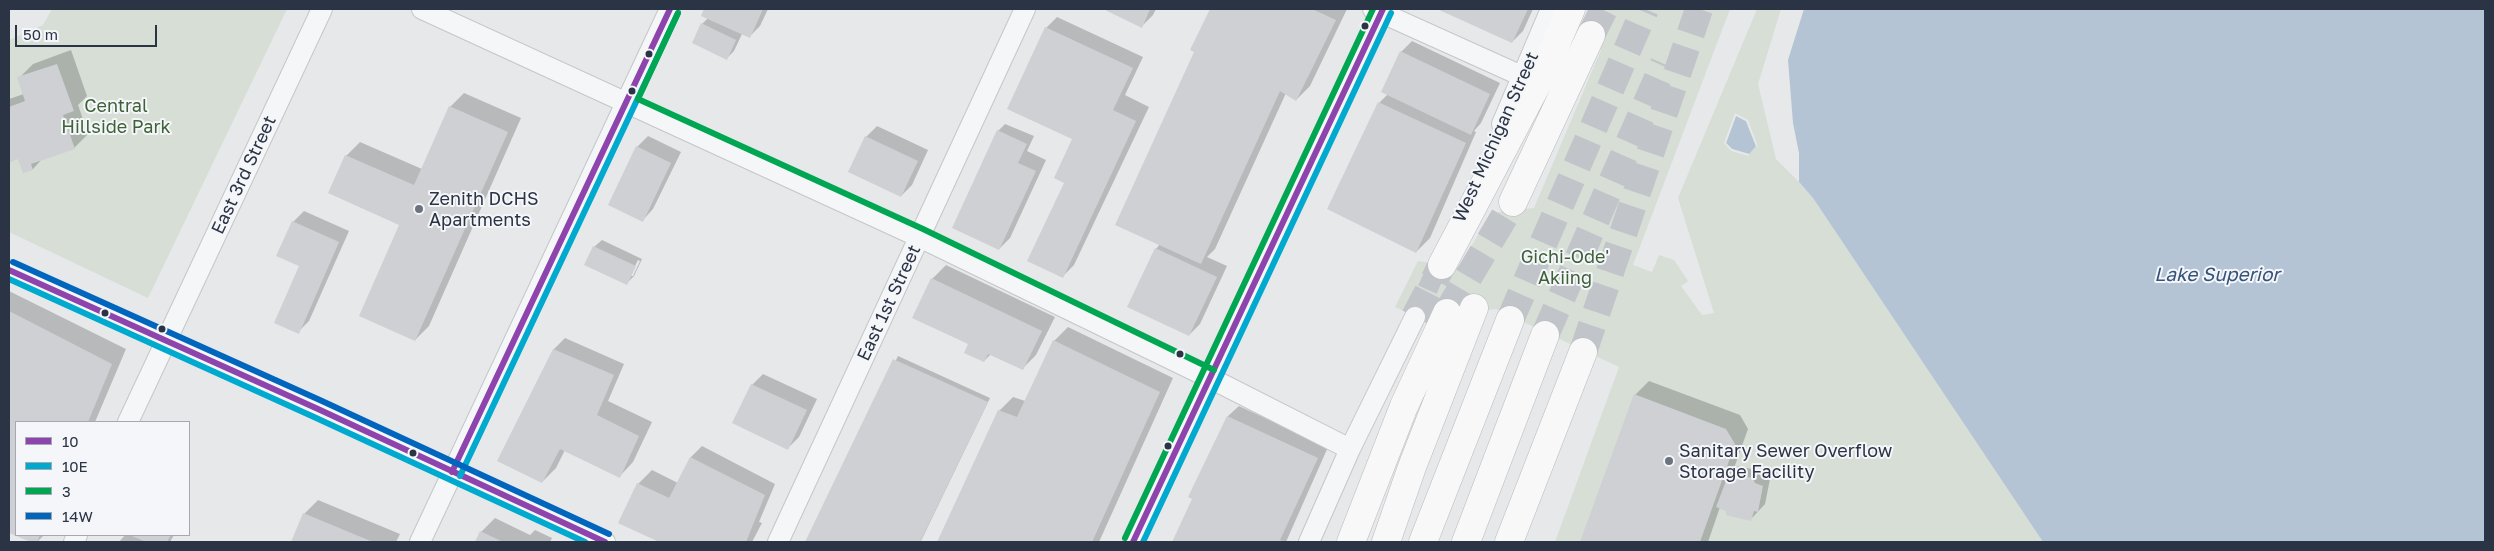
<!DOCTYPE html>
<style>
body{margin:0}
#map{position:relative;width:2494px;height:551px;overflow:hidden;background:#e6e8ea;font-family:"Golos Text",sans-serif}
canvas{display:block}
.frame{position:absolute;inset:0;border:10px solid #2b3445;pointer-events:none}
.legend{position:absolute;left:15px;top:421px;width:175px;height:115px;box-sizing:border-box;background:#f4f6f9;border:1px solid #a4a8b1;margin:0;padding:6px 9px;list-style:none;font-size:15px;color:#2b3445}
.legend li{display:flex;align-items:center;gap:10px;height:25px}
.legend b{width:25px;border:1px solid #a4a8b1}
.scale{position:absolute;left:15px;top:25px;width:142px;height:22px;box-sizing:border-box;border:2px solid #2b3445;border-top:0;padding-left:6px;font-size:15px;line-height:18px;white-space:nowrap;color:#2b3445;-webkit-text-stroke:4px #f4f6f9;paint-order:stroke}
</style>
<div id="map">
<canvas width="2494" height="551"></canvas>
<div class="frame"></div>
<ul class="legend">
<li><b style="height:6px;background:#8e44ad"></b>10</li>
<li><b style="height:6px;background:#00a9ce"></b>10E</li>
<li><b style="height:6px;background:#00a651"></b>3</li>
<li><b style="height:6px;background:#0065bd"></b>14W</li>
</ul>
<div class="scale">50 m</div>
</div>
<script>
const context = document.querySelector('canvas').getContext('2d');
context.lineJoin = 'round';
function fillPath(path, color) { context.fillStyle = color; context.fill(path, 'evenodd'); }
const shape = rows => new Path2D(rows.map(r => 'M' + r).join(''));
function strokePath(path, color, width, dash) { context.strokeStyle = color; context.lineWidth = width; context.lineCap = dash ? 'butt' : 'round'; context.setLineDash(dash || []); context.stroke(path); }
function drawText(font, color, halo, rows, align = 'center') {
  context.font = font + ' "Golos Text",sans-serif'; context.lineWidth = 4; context.setLineDash([]); context.textBaseline = 'middle'; context.strokeStyle = halo; context.fillStyle = color; for (const [text, x, y, turn = 0] of rows) {
    context.save(); context.translate(x, y); context.rotate((+turn || 0) * Math.PI / 180); context.textAlign = isNaN(turn) ? turn : align; if (halo) context.strokeText(text, 0, 0); context.fillText(text, 0, 0); context.restore();
  }
}
fillPath(shape([
 [52,9,287,9,148,298,9,232,9,40,43,25],
 [1590,9,1730,9,1633,265,1652,272,1659,255,1674,260,1688,281,1681,286,1702,315,1714,313,1678,198,1757,9,1784,9,1778,158,1813,198,2043,542,1555,542,1619,367,1496,309,1434,315,1430,323,1395,307,1418,261,1459,267,1491,213,1534,208,1601,50,1583,23]
]), '#d6ded6');
fillPath(shape([
 [1784,9,2485,9,2485,542,2043,542,1813,198,1778,158],
 [1736,116,1746,121,1756,146,1749,154,1732,149,1726,143]
]), '#b4c4d5');
fillPath(shape([
 [1781,9,1804,9,1788,60,1793,123,1799,153,1799,182,1776,159,1758,84],
 [1735,113,1748,120,1758,147,1756,146,1746,121,1736,116,1726,143,1732,149,1749,154,1749,156,1731,151,1724,143]
]), '#e6e8ea');
fillPath(shape([
 [705,9,768,9,760,26,749,37,742,34,734,51,727,58,702,24,708,18,702,16],
 [1106,9,1156,9,1153,15,1142,26],
 [1211,9,1347,9,1310,86,1296,100,1286,93,1215,249,1207,257,1227,266,1200,324,1189,335,1156,249,1160,244,1196,52,1192,50],
 [1440,9,1533,9,1523,31,1512,42],
 [1057,17,1143,57,1125,95,1149,107,1074,265,1063,276,1065,182,1073,138,1046,28],
 [1412,41,1500,83,1481,123,1474,131,1476,132,1430,238,1416,252,1379,103,1388,94,1401,52],
 [71,50,87,96,78,105,88,134,74,148,43,158,33,169,24,172,19,158,9,161,9,99,24,94,19,78,33,64],
 [464,93,521,118,429,326,415,340,401,224,346,156,360,142,422,169,450,107],
 [1005,124,1034,136,1027,151,1046,160,1010,238,999,249,998,131],
 [877,126,928,150,912,185,901,196,866,137],
 [648,136,681,152,653,209,643,220,637,147],
 [304,211,349,231,309,321,298,332,300,265,293,222],
 [602,240,642,259,634,276,627,283,594,247],
 [638,260,640,261,633,276,630,276],
 [946,265,1055,317,1036,355,1022,369,991,354,984,361,969,344,932,279],
 [9,291,126,349,95,422,16,422,16,535,9,532],
 [1068,327,1173,378,1099,542,939,542,999,411,1013,397,1025,401,1054,341],
 [565,338,624,364,608,401,652,422,633,462,620,476,565,450,556,468,542,482,535,386,554,349],
 [898,356,990,398,921,541,923,542,807,542],
 [763,374,817,399,799,437,788,448,752,385],
 [1649,381,1740,415,1748,429,1733,471,1738,466,1760,471,1762,476,1770,479,1765,504,1751,519,1720,507,1708,542,1581,542,1635,395],
 [1239,406,1328,447,1286,542,1174,542,1228,416],
 [702,446,775,484,759,522,762,523,752,542,661,542,619,523,638,484,652,470,678,483,691,457],
 [318,500,400,534,396,542,292,542,304,514],
 [495,518,530,535,535,530,552,538,550,542,476,542,481,532],
 [17,535,44,535,37,542],
 [125,535,174,535,170,542,119,542]
]), '#0003');
fillPath(shape([
 [704,9,763,9,750,38,701,16],
 [1103,9,1150,9,1142,28],
 [1210,9,1312,9,1336,20,1296,101,1280,91,1201,264,1115,225,1194,52,1190,50],
 [1437,9,1528,9,1512,43],
 [701,23,736,40,727,60,692,43],
 [1045,27,1133,68,1113,110,1136,121,1063,278,1027,261,1064,183,1054,178,1072,139,1007,109],
 [1400,51,1490,94,1471,135,1381,92],
 [57,64,74,111,63,115,75,149,31,164,33,170,23,173,18,159,9,163,9,107,25,101,17,77],
 [1378,102,1466,143,1416,253,1327,209],
 [449,106,508,132,415,341,359,316,399,225,328,193,345,155,414,185],
 [997,130,1027,144,1018,163,1036,171,999,250,952,228],
 [865,136,918,161,901,197,848,172],
 [636,146,671,163,643,222,608,205],
 [292,221,339,242,299,334,274,323,299,266,276,256],
 [593,246,636,266,627,285,584,265],
 [1155,248,1217,277,1189,336,1127,307],
 [931,278,1042,331,1023,370,988,354,984,362,964,353,968,344,912,318],
 [9,311,112,364,88,422,16,422,16,535,40,535,37,542,31,542,9,533],
 [1053,340,1160,392,1092,542,937,542,998,410,1017,417],
 [553,349,614,375,597,415,639,436,620,478,560,449,542,483,497,461],
 [893,359,988,402,920,542,805,542],
 [751,384,807,410,788,450,732,423],
 [1634,394,1726,429,1735,444,1700,542,1580,542],
 [1227,416,1318,458,1280,540,1285,542,1172,542,1192,499,1188,497],
 [690,457,765,495,746,542,659,542,618,523,637,483,669,498],
 [1729,473,1753,478,1755,483,1763,486,1758,512,1754,511,1751,521,1726,515,1726,511,1716,507],
 [303,513,373,542,291,542],
 [480,531,503,542,475,542],
 [130,535,168,535,170,536,167,542,146,542]
]), '#ced0d3');
strokePath(shape([
 [1415,317,1439,264]
]), '#c1c4c9', 20, [20, 10]);
strokePath(shape([
 [1591,35,1604,9],
 [1447,313,1513,202],
 [1415,317,1442,265],
 [1510,320,1645,9],
 [1545,335,1664,64],
 [1583,352,1699,9]
]), '#c1c4c9', 28, [28, 14]);
const minor = shape([
 [422,9,919,237,1210,378,1350,449],
 [1373,9,1524,77],
 [1502,124,1551,9],
 [9,270,318,409,605,542],
 [128,422,322,9],
 [74,542,77,535],
 [420,542,670,9],
 [778,542,1025,9],
 [1133,542,1383,9],
 [1309,542,1350,449,1415,317]
]);
const highway = shape([
 [1513,202,1591,35],
 [1442,265,1545,69,1571,9],
 [1351,542,1404,406,1447,313],
 [1386,542,1412,467,1474,308],
 [1423,542,1510,320],
 [1466,542,1545,335],
 [1509,542,1583,352]
]);
strokePath(minor, '#c4c6c8', 22);
strokePath(highway, '#b8bbbf', 29);
strokePath(minor, '#f5f6f7', 20);
strokePath(highway, '#f8f8f8', 28);
strokePath(shape([
 [9,270,318,409,605,542],
 [452,472,670,9],
 [1133,542,1383,9]
]), '#8e44ad', 6);
strokePath(shape([
 [9,279,314,417,585,542],
 [460,476,678,13],
 [1143,542,1391,13]
]), '#00a9ce', 6);
strokePath(shape([
 [678,13,638,99,923,229,1214,370],
 [1125,538,1373,9]
]), '#00a651', 6);
strokePath(shape([
 [13,262,322,401,609,534]
]), '#0065bd', 6);
for (const [x, y, r, color] of [
 [1365,26,4.5,"#2b3445"],
 [649,54,4.5,"#2b3445"],
 [632,91,4.5,"#2b3445"],
 [419,209,5,"#6c737f"],
 [105,313,4.5,"#2b3445"],
 [162,329,4.5,"#2b3445"],
 [1180,354,4.5,"#2b3445"],
 [1168,446,4.5,"#2b3445"],
 [413,453,4.5,"#2b3445"],
 [1669,461,5,"#6c737f"]
]) { const dot = new Path2D(); dot.arc(x, y, r, 0, 2 * Math.PI); context.fillStyle = color; context.fill(dot); strokePath(dot, '#f4f6f9', 2); }
drawText('18px', '#3f6138', '#f4f6f9', [
 ["Central",116,106],
 ["Hillside Park",116,127],
 ["Gichi-Ode'",1565,257],
 ["Akiing",1565,278]
]);
drawText('18px', '#2b3445', '#f4f6f9', [
 ["West Michigan Street",1496,137,-66],
 ["East 3rd Street",244,175,-65],
 ["East 1st Street",889,303,-65]
]);
drawText('18px', '#2b3445', '#f4f6f9', [
 ["Zenith DCHS",429,199],
 ["Apartments",429,220],
 ["Sanitary Sewer Overflow",1679,451],
 ["Storage Facility",1679,472]
], 'left');
drawText('italic 19px', '#34527a', '#f4f6f9', [
 ["Lake Superior",2217,275]
]);
</script>
